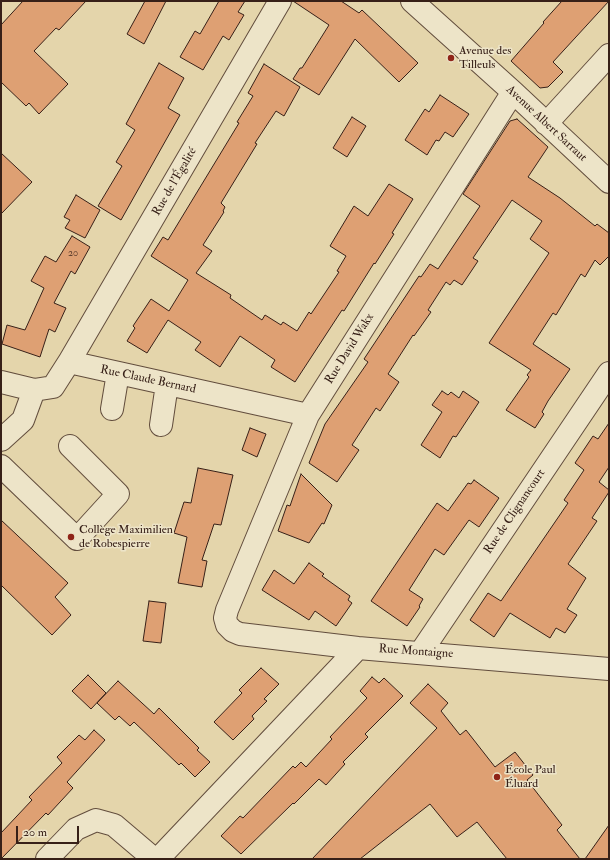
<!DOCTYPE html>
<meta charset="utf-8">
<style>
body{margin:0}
#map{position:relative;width:610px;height:860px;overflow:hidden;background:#e4d5ab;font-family:"IM FELL Double Pica",serif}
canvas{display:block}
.frame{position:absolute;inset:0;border:2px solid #372018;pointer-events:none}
.scale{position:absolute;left:16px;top:826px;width:63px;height:18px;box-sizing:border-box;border:2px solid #372018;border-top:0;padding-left:5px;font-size:12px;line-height:14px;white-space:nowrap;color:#372018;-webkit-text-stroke:3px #ede4c8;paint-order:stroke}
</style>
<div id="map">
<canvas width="610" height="860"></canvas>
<div class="frame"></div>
<div class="scale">20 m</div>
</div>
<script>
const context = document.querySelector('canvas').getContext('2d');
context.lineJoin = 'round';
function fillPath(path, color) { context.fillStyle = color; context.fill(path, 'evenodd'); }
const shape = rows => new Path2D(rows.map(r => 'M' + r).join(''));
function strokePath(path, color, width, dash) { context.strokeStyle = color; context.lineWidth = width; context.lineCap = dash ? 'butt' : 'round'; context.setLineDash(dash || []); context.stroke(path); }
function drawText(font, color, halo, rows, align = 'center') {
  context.font = font + ' "IM FELL Double Pica",serif'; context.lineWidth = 3; context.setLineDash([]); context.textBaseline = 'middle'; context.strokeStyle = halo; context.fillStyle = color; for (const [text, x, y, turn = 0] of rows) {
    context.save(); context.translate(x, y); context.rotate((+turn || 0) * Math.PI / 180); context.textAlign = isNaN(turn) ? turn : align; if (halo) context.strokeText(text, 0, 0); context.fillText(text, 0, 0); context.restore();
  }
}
const building = shape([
 [23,1,86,1,59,30,56,28,34,51,68,84,39,114,29,103,26,106,1,82,1,25,23,1],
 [145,1,166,1,144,44,127,34,145,1],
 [219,1,245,1,238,12,244,15,229,40,223,36,203,70,180,57,195,31,200,34,219,1],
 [293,1,341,1,359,13,362,10,418,63,399,82,355,39,319,95,293,79,300,68,302,68,329,25,293,1],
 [562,1,609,1,553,62,563,72,548,87,540,88,511,61,544,23,543,22,562,1],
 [159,63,184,78,168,108,180,115,121,220,98,206,122,166,116,162,135,130,126,124,159,63],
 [264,64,300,87,284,116,276,111,255,143,257,144,221,203,225,207,223,211,224,212,203,245,212,251,196,273,231,295,230,298,262,320,265,315,281,325,283,322,297,331,309,312,311,314,339,272,337,271,346,256,330,246,354,206,368,216,389,184,413,199,392,233,394,234,375,264,374,263,344,311,342,310,295,382,271,367,275,360,240,336,220,367,195,350,201,342,168,320,147,353,127,341,135,328,133,326,151,299,169,311,188,280,151,256,163,237,168,240,239,123,237,122,253,96,248,93,264,64],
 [440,95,469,114,453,137,445,132,439,141,436,140,427,155,405,140,425,109,429,112,440,95],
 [352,117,366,126,347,157,333,148,352,117],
 [517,119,548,147,528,177,560,198,595,226,597,224,609,233,609,256,600,265,595,260,585,277,581,274,556,315,553,313,533,344,570,369,548,401,542,412,544,414,535,428,506,410,529,377,527,375,531,370,489,343,549,253,530,239,542,221,512,200,473,258,478,261,462,285,454,280,450,285,446,282,428,310,431,312,414,336,413,335,388,374,399,382,380,411,376,408,352,445,359,450,337,482,309,463,325,424,368,362,364,359,419,276,421,277,430,264,438,269,480,206,463,194,510,121,517,119],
 [1,153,32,182,1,214,1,153],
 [76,195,100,210,85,238,65,228,70,220,64,217,76,195],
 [72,236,90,247,75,274,71,271,54,303,66,308,55,332,49,329,40,357,2,344,7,325,25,330,44,288,31,281,45,256,56,262,72,236],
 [442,391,448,395,451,392,459,398,463,391,479,402,456,437,453,436,440,458,421,445,442,412,432,405,442,391],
 [609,423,609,467,599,482,609,490,609,492,592,518,597,521,568,564,586,578,567,609,577,615,565,633,556,628,550,638,510,613,494,637,470,620,488,593,501,601,568,503,564,500,584,470,575,463,593,436,598,439,609,423],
 [250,428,266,434,257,457,242,450,250,428],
 [198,468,233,475,221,525,214,524,202,560,207,561,202,587,178,583,187,537,174,533,184,502,191,503,198,468],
 [301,474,332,505,324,524,322,523,309,543,278,531,287,505,290,506,301,474],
 [474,480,499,498,479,527,469,520,444,555,435,549,409,590,423,599,419,606,420,607,407,626,371,601,437,503,448,511,468,483,471,484,474,480],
 [1,520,68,583,55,597,71,615,52,635,1,585,1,520],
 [309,563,324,574,322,576,350,596,348,600,352,603,336,626,315,611,309,620,262,590,274,570,294,584,309,563],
 [149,601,166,603,161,643,143,641,149,601],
 [261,668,279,684,264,699,267,701,252,716,254,719,233,740,214,722,242,693,239,690,261,668],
 [88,675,106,693,91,709,72,691,88,675],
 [372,677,379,683,384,678,403,696,365,734,368,737,343,762,345,764,326,785,319,779,294,804,293,803,241,854,221,836,240,816,243,818,293,766,295,768,301,762,306,767,332,739,330,737,367,698,360,691,372,677],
 [118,681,154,714,159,708,199,748,197,750,210,762,195,777,181,763,179,765,134,722,130,726,119,716,115,720,97,703,118,681],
 [428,684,448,703,441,711,460,735,466,730,495,767,515,752,533,775,527,780,562,825,557,830,580,859,507,859,477,822,457,837,430,804,360,859,312,859,437,728,410,703,428,684],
 [94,730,105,740,67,782,73,788,48,815,46,813,1,859,1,833,32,800,29,797,62,763,57,757,79,735,85,740,94,730],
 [609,825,609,859,585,859,609,825]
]);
fillPath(building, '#dea073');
strokePath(building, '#372018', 1);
const minor = shape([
 [412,1,513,92,609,182],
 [513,92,308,415,227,610,225,618,227,625,233,631,240,634,358,648,609,669],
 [546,124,609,55],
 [69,362,280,1],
 [1,382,34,390,53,387,69,362,308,415],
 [112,409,118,373],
 [161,425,167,384],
 [1,440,23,420,34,390],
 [1,466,77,539,118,494,70,446],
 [421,652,609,373],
 [47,859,76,829,96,820,114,825,154,859],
 [158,859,358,648]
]);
strokePath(minor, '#624d3d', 24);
strokePath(minor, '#ede4c8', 22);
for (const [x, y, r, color] of [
 [451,58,4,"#8f2418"],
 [71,537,4,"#8f2418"],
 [497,777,4,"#8f2418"]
]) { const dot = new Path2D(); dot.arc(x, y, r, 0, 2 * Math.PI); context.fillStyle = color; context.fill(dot); strokePath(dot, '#ede4c8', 1.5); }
drawText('10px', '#61402f', null, [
 ["20",73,254]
]);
drawText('12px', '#372018', '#ede4c8', [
 ["Avenue des",459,51],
 ["Tilleuls",459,65],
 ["Collège Maximilien",79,530],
 ["de Robespierre",79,544],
 ["École Paul",505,770],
 ["Éluard",505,784]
], 'left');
drawText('12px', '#372018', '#ede4c8', [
 ["Avenue Albert Sarraut",546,124,43],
 ["Rue de l'Égalité",175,182,-60],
 ["Rue David Wakx",350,349,-58],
 ["Rue Claude Bernard",148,380,12],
 ["Rue de Clignancourt",515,512,-56],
 ["Rue Montaigne",416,652,4]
]);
</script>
